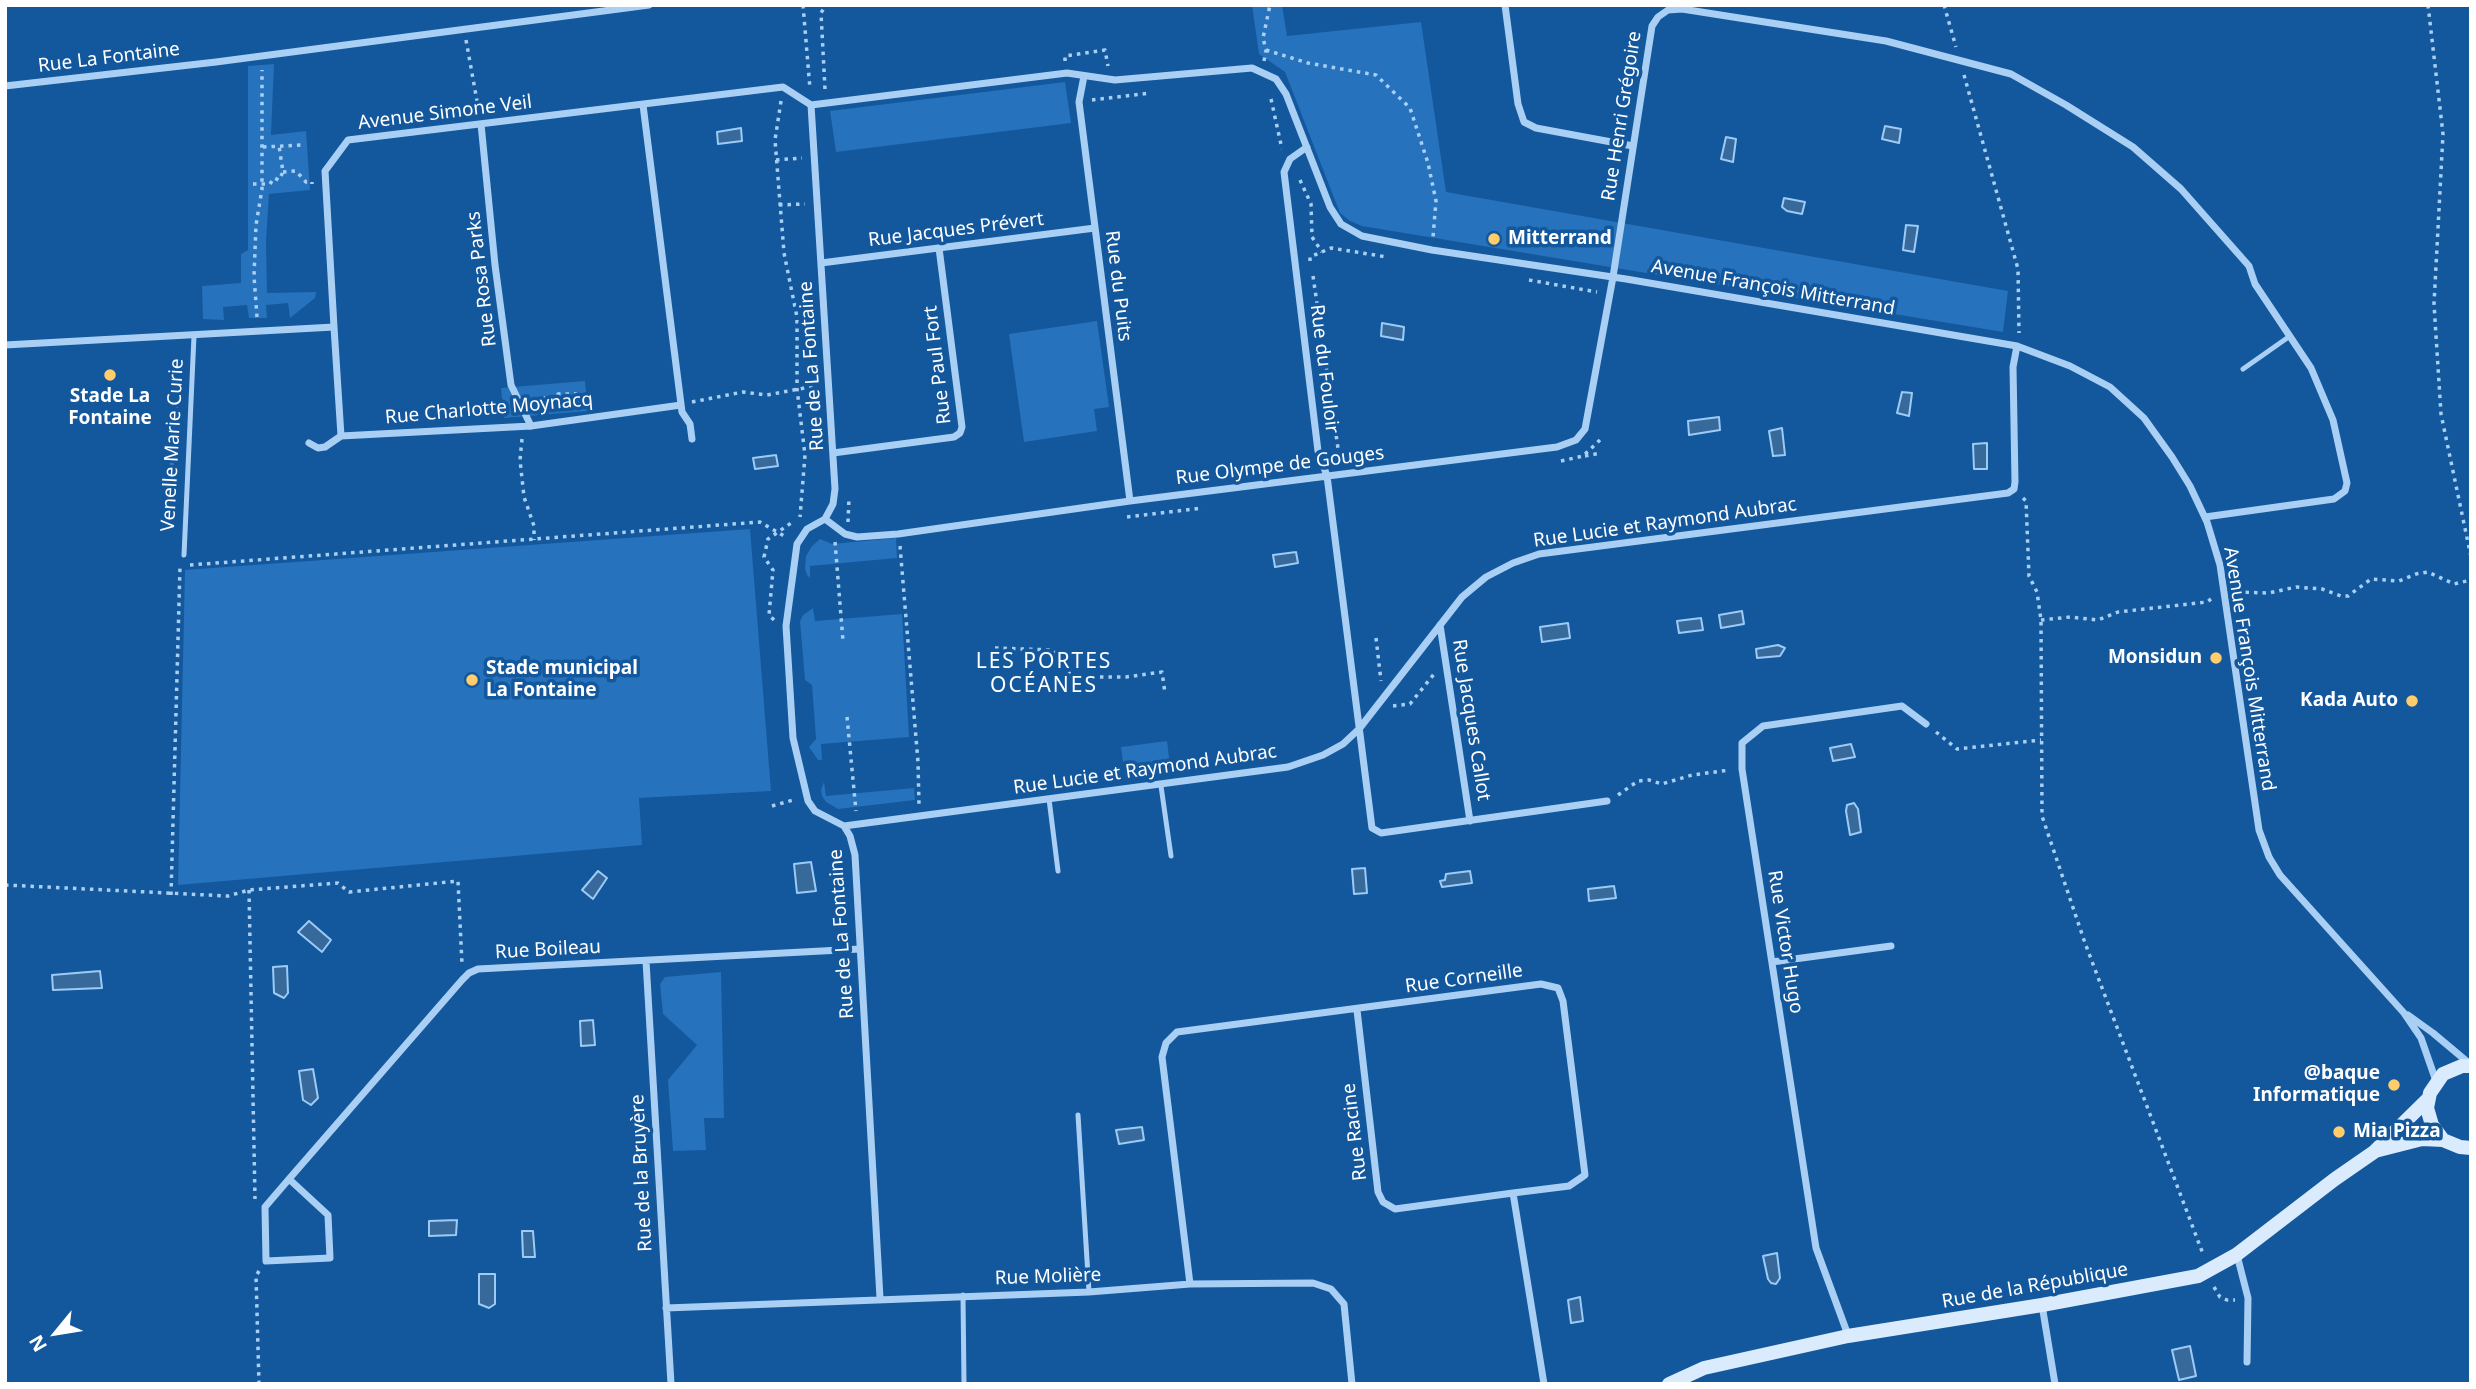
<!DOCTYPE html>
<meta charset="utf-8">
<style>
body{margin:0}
#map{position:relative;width:2476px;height:1389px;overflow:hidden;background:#13579d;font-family:"Noto Sans",sans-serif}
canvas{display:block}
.frame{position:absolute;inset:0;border:7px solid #fff;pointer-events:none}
.north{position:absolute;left:21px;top:1298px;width:70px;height:70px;-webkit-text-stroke:5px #13579d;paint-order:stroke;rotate:240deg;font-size:19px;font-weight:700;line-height:28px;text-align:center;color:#fff}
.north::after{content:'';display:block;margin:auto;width:24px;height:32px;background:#fff;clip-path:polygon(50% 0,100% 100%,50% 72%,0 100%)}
</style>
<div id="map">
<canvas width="2476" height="1389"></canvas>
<div class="frame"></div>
<div class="north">N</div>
</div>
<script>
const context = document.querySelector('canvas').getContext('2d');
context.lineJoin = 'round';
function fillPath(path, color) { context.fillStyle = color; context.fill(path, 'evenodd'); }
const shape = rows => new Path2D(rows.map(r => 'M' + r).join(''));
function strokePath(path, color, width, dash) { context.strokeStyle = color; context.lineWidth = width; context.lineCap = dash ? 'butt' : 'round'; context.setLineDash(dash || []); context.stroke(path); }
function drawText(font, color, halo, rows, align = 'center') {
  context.font = font + ' "Noto Sans",sans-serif'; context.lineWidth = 7; context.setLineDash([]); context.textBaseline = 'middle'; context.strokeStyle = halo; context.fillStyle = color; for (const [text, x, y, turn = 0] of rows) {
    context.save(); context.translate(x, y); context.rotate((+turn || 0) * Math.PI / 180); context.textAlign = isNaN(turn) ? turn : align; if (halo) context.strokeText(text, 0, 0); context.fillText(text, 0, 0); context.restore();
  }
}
fillPath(shape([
 [1252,5,1282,5,1287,36,1421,22,1446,192,2008,291,2003,332,1362,226,1350,221,1340,213,1285,72,1259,54],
 [274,64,271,135,306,131,310,190,269,194,266,241,267,293,316,292,315,298,290,318,288,303,266,305,267,318,249,318,247,305,223,307,224,320,203,319,202,286,241,283,241,254,248,250,248,66],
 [1065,82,1071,123,836,152,830,111],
 [1097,321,1109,407,1094,409,1097,431,1024,442,1009,334],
 [585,381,588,411,504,418,501,388],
 [750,529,771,791,639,798,642,845,178,885,185,570],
 [896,538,897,558,810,566,810,578,807,575,805,569,806,556,812,546,820,539,832,544],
 [813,608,815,621,902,614,909,737,821,744,822,760,818,760,809,747,816,739,812,685,805,680,800,621,803,615],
 [1167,741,1171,772,1125,778,1121,747],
 [824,782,826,796,914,788,915,800,838,809,826,802,822,796,821,790],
 [721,972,724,1118,704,1118,706,1150,673,1151,668,1080,697,1045,663,1014,660,984,665,977]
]), '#2672bc');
const water = shape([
 [1885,126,1901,129,1899,143,1882,139,1885,126],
 [741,128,742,141,718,144,717,132,741,128],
 [1726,137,1736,139,1733,162,1721,159,1726,137],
 [1784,198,1805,202,1802,214,1787,211,1782,207,1784,198],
 [1906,225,1918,226,1914,252,1903,250,1906,225],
 [1382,323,1404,327,1403,340,1381,336,1382,323],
 [1902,392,1912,393,1909,416,1897,413,1902,392],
 [1719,417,1720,430,1689,435,1688,421,1719,417],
 [1782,428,1785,455,1773,456,1769,431,1782,428],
 [1987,443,1987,469,1974,469,1973,444,1987,443],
 [776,455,778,466,755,469,753,458,776,455],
 [1296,552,1298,563,1275,567,1273,555,1296,552],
 [1742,611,1744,624,1721,628,1719,615,1742,611],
 [1701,618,1703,630,1679,633,1677,621,1701,618],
 [1568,623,1570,638,1542,642,1540,627,1568,623],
 [1778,645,1785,648,1780,656,1757,658,1756,649,1778,645],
 [1851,744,1855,757,1833,761,1830,748,1851,744],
 [1854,803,1858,809,1861,832,1850,835,1846,811,1847,805,1854,803],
 [811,862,816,891,797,893,794,864,811,862],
 [1365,868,1367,893,1354,894,1352,869,1365,868],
 [598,871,607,878,593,899,582,890,598,871],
 [1470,871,1472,883,1442,887,1440,881,1445,880,1446,874,1470,871],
 [1614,886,1616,898,1589,901,1588,889,1614,886],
 [309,921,331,940,322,952,298,932,309,921],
 [287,966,288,993,284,998,274,993,273,967,287,966],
 [100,971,102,988,53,990,52,975,100,971],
 [593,1020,595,1045,581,1046,580,1021,593,1020],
 [313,1069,318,1098,311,1105,303,1100,299,1071,313,1069],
 [1142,1127,1144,1140,1119,1144,1116,1130,1142,1127],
 [457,1220,456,1235,429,1236,429,1221,457,1220],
 [522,1231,533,1231,535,1257,523,1257,522,1231],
 [1777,1253,1780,1278,1776,1284,1771,1283,1768,1279,1763,1256,1777,1253],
 [479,1274,495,1274,495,1304,489,1308,479,1304,479,1274],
 [1580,1297,1583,1321,1571,1323,1568,1300,1580,1297],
 [2190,1346,2196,1376,2179,1380,2172,1350,2190,1346]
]);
fillPath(water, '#38699b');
strokePath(water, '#9ccbf7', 2);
strokePath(shape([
 [803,5,810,89],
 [1944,5,1956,47],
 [2428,5,2443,134,2434,304,2441,414,2471,557],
 [466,40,479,112],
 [1266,50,1308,63,1376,75,1410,108,1428,163,1436,201,1433,237],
 [1065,61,1065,56,1105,50,1108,66],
 [1264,61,1266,50,1263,38,1270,5],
 [1964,75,2018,269,2019,333],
 [825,89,821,13,826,5],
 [1271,99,1282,149],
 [1092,100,1151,93],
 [781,101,775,140,784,253,797,317,797,389,805,455,800,517],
 [263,147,302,145],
 [776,160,802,158],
 [283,172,296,171,306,182,312,182,312,184],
 [1300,180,1311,204,1312,237,1322,252],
 [253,184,270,184,274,178,279,180,283,172,279,146],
 [779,205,805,204],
 [1310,261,1310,257,1331,248,1387,257],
 [1313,276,1340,462],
 [1529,280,1597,292],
 [257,317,254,276,256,225,262,189,262,70],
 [692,402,743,392,767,395,815,386],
 [535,403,545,398,550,404,554,404,558,401,558,394,576,394,580,407],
 [522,439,520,460,524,497,534,526,534,540],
 [1585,456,1601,453],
 [1561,461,1583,456,1600,440],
 [173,483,170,431,177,404],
 [2023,498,2026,501,2029,576,2037,592,2041,620,2042,816,2085,943,2203,1254],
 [1127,517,1203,508],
 [848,522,849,498],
 [835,542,843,641],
 [900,546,918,762,919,804],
 [190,565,760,522,786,537],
 [2237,592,2269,593,2296,587,2322,589,2341,596,2348,596,2371,579,2399,581,2416,574,2428,572,2454,584,2471,580],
 [774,620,769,615,773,570,764,557,768,539,794,521],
 [2041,620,2070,617,2098,620,2118,612,2207,602,2211,599],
 [1376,638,1381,681],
 [995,648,1053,650,1072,677,1126,677,1162,672,1165,693],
 [1072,677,1074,692],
 [1393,706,1410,704,1434,674],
 [847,717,856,811],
 [1936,732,1957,749,2041,740],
 [1618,795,1638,781,1649,780,1662,784,1692,775,1730,770],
 [772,806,793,800],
 [5,885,228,896,249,890,338,883,349,892,458,881,462,964],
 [249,890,255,1199],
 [171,895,180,567],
 [259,1271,256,1276,259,1384],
 [2214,1287,2220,1297,2227,1300,2235,1300]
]), '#a9cff4', 3.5, [3.5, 5]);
strokePath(shape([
 [2243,369,2290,336],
 [184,555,194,336],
 [1161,786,1171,856],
 [1049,799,1058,871],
 [1078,1115,1089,1292],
 [963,1295,964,1384]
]), '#a9cff4', 5);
strokePath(shape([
 [1505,5,1518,104,1524,122,1536,128,1633,146],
 [1084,76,1079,102,1130,501],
 [5,86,216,62,649,5],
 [643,105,682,412,690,424,692,439],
 [811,105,1067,73,1115,80,1252,68,1276,79,1286,94,1330,207,1341,224,1362,236,1432,250,1626,279,2017,346,2070,366,2110,387,2144,418,2172,457,2190,486,2207,522,2220,565,2259,830,2269,857,2280,875,2404,1013,2421,1038,2436,1081],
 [811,105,835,489,833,504,825,519,807,529,797,544,786,626,793,738,808,801,815,811,844,826,850,836,855,855,880,1298],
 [481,124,495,265,511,385,531,426],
 [1307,147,1290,159,1284,172,1318,451,1327,476,1372,828,1381,833,1607,801],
 [821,263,1095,228],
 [334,327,341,436],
 [5,345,334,327,325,171,348,140,783,87,811,105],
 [309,443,318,448,325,447,341,436,531,426,681,405],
 [833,453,954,437,960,433,962,427,939,248],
 [825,519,845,534,857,537,898,534,1130,501,1557,447,1576,440,1585,429,1613,277,1652,26,1658,17,1668,10,1682,9,1886,41,2011,74,2066,105,2133,147,2181,189,2249,266,2255,284,2311,368,2333,420,2347,483,2345,491,2334,499,2205,517],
 [1440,625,1470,821],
 [844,826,1288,767,1323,755,1343,744,1359,729,1462,597,1486,577,1513,563,1539,554,2008,493,2014,489,2015,482,2013,367,2017,346],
 [646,961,671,1384],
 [1772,962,1891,946],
 [1357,1010,1378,1192,1383,1202,1395,1209,1513,1193],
 [2408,1015,2433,1033,2470,1064],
 [289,1179,328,1215,330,1258,266,1261,265,1207,289,1179,462,980,469,973,478,969,860,949],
 [2237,1255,2248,1298,2247,1362],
 [1190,1284,1162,1057,1166,1043,1177,1032,1541,984,1558,988,1563,1001,1585,1175,1569,1186,1513,1193,1544,1384],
 [2042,1305,2055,1384],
 [666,1308,1089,1292,1190,1284,1313,1283,1331,1289,1344,1304,1352,1384],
 [1848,1335,1816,1248,1742,769,1742,743,1763,726,1902,706,1926,724]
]), '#a9cff4', 7);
strokePath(shape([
 [2471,1066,2462,1066,2443,1074,2430,1093,2427,1108,2432,1125,2443,1140,2460,1147,2471,1148],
 [2379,1150,2422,1139,2443,1140],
 [1669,1384,1704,1368,1848,1336,2042,1305,2198,1276,2236,1255,2335,1179,2374,1152,2428,1099]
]), '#d9ebfd', 14);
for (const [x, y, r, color] of [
 [1494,239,7,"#ffcd6c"],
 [110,375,7,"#ffcd6c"],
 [2216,658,7,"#ffcd6c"],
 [472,680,7,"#ffcd6c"],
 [2412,701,7,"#ffcd6c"],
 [2394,1085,7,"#ffcd6c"],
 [2339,1132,7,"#ffcd6c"]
]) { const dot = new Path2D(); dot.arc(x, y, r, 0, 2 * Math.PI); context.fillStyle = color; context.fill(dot); strokePath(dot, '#13579d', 2.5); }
drawText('19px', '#fff', '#13579d', [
 ["Rue La Fontaine",109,58,-7],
 ["Avenue Simone Veil",445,113,-7],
 ["Rue Henri Grégoire",1622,116,-81],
 ["Rue Jacques Prévert",956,230,-7],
 ["Rue Rosa Parks",482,279,-97],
 ["Rue du Puits",1118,286,83],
 ["Avenue François Mitterrand",1773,288,10],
 ["Rue Paul Fort",938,365,-97],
 ["Rue de La Fontaine",812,366,-94],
 ["Rue du Fouloir",1324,369,83],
 ["Rue Charlotte Moynacq",489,409,-5],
 ["Venelle Marie Curie",173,445,-87],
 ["Rue Olympe de Gouges",1280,466,-7],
 ["Rue Lucie et Raymond Aubrac",1665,523,-8],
 ["Avenue François Mitterrand",2249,669,81],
 ["Rue Jacques Callot",1471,720,81],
 ["Rue Lucie et Raymond Aubrac",1145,770,-8],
 ["Rue de La Fontaine",842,934,-94],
 ["Rue Victor Hugo",1785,942,81],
 ["Rue Boileau",548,950,-3],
 ["Rue Corneille",1464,979,-8],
 ["Rue Racine",1355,1132,-97],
 ["Rue de la Bruyère",642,1173,-93],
 ["Rue Molière",1048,1277,-2],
 ["Rue de la République",2035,1286,-10]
]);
drawText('bold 19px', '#fff', '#13579d', [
 ["Mitterrand",1508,239],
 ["Stade La",110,397,"center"],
 ["Fontaine",110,419,"center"],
 ["Monsidun",2202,658,"right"],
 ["Stade municipal",486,669],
 ["La Fontaine",486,691],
 ["Kada Auto",2398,701,"right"],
 ["@baque",2380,1074,"right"],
 ["Informatique",2380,1096,"right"],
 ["Mia Pizza",2353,1132]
], 'left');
context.letterSpacing = '2px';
drawText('21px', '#fff', '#13579d', [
 ["LES PORTES",1044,662],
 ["OCÉANES",1044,686]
]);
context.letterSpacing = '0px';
</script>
